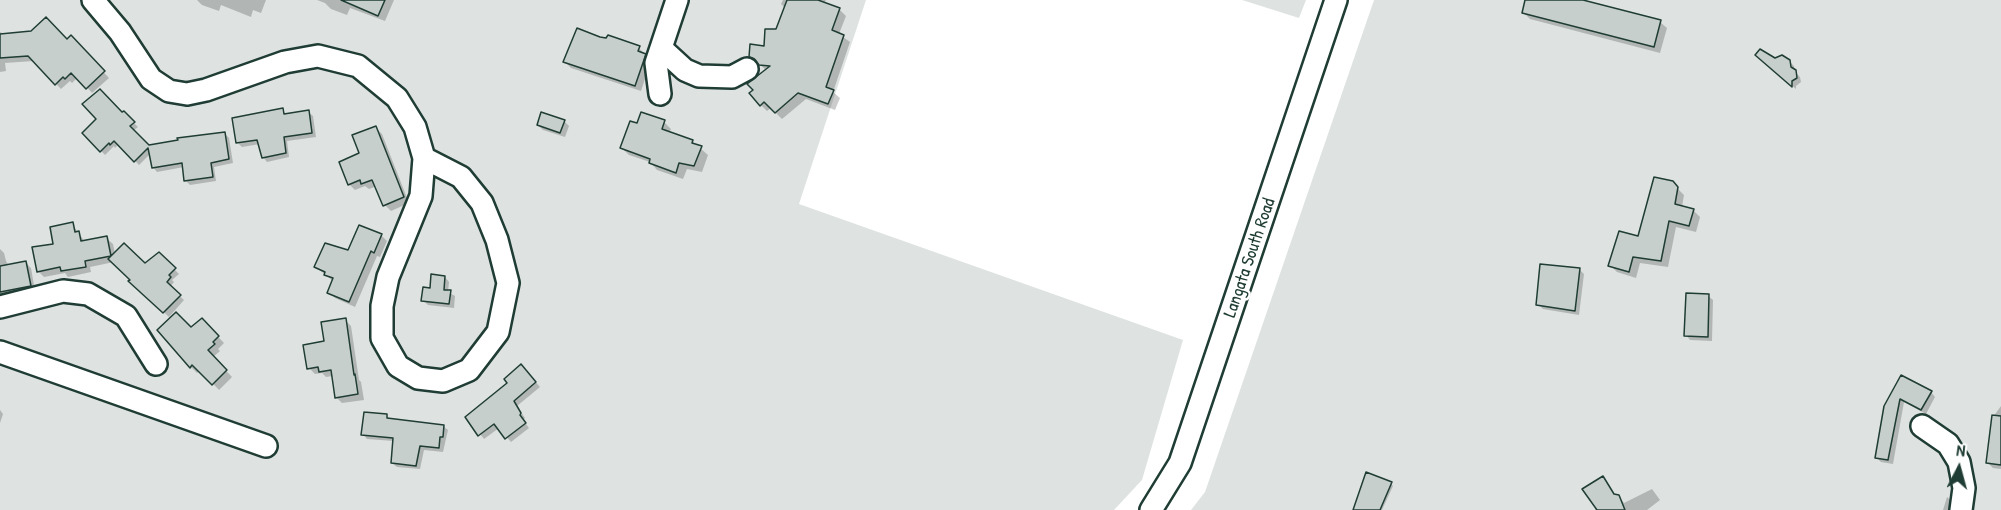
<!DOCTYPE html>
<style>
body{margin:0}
#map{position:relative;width:2001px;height:510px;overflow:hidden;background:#fff;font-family:"Patrick Hand",sans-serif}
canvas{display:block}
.north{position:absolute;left:1929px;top:438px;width:60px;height:60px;-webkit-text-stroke:4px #fff;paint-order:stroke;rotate:6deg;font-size:16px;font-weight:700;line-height:24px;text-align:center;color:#1f3d34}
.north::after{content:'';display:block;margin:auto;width:21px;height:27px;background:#1f3d34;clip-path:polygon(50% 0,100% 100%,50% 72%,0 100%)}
</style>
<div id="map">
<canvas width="2001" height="510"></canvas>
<div class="north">N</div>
</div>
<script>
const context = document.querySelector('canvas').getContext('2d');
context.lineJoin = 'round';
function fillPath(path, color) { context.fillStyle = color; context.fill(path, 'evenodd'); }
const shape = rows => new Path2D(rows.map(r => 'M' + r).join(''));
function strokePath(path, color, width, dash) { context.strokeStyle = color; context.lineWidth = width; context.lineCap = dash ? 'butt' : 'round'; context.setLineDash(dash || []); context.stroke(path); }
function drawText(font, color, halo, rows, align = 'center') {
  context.font = font + ' "Patrick Hand",sans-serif'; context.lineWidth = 5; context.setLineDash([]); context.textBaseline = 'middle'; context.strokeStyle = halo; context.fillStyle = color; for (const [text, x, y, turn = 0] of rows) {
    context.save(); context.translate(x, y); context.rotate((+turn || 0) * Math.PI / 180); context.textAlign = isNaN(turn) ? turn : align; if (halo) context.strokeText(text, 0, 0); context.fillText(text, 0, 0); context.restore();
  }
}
fillPath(shape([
 [0,0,866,0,799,204,1183,340,1142,480,1114,510,0,510],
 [1242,0,1306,0,1299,18],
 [1374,0,2001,0,2001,510,1191,510,1205,492]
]), '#dee3e2');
fillPath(shape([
 [197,0,266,0,261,13,253,10,251,17,221,5,219,11,202,5],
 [317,0,394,0,385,21,350,8,347,15,331,9,325,3],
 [783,0,826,0,824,4,839,9,846,16,839,34,850,42,833,92,840,98,835,110,806,99,782,119,771,108,767,111,761,105,766,70,750,56,765,47,777,31,785,8,781,4],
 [1527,0,1574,0,1660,22,1667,28,1660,53,1530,19,1524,13],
 [0,32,6,35,67,41,71,37,109,78,92,93,78,77,72,83,70,81,61,89,34,61,5,63,6,71,0,72],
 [607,40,639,48,651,61,641,91,571,68,565,62],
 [1762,59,1789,61,1794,66,1795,72,1800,77,1801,82,1796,86,1796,89],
 [282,110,287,115,308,112,313,116,316,137,287,141,289,157,267,162,263,157,260,144,242,147,238,143],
 [124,113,138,127,133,131,148,147,225,134,229,138,233,163,214,167,216,181,190,185,186,181,184,167,157,172,153,167,150,154,139,165,119,144,115,148,114,146,105,155,84,133],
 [542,114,565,122,569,126,565,137,543,130,538,125],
 [664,122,671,129,669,133,692,141,708,155,702,172,687,169,683,179,657,170,650,162,629,155,622,148,638,125],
 [376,128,382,134,409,203,391,211,385,205,377,186,369,189,365,186,355,190,349,184,360,154],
 [1672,183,1684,195,1682,207,1693,210,1700,217,1696,232,1676,227,1668,267,1640,263,1636,278,1617,272,1610,265,1639,238],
 [72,224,85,242,106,238,113,244,115,254,144,265,159,254,179,274,172,280,174,282,170,287,184,300,169,317,135,285,132,280,114,262,90,267,91,272,68,277,65,273,44,277,38,271,54,245],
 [381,235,387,241,380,257,377,256,355,307,335,298,329,292,333,281,316,267],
 [0,249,4,253,6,261,9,266,26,263,31,268,35,291,0,298],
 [1579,269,1584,274,1579,315,1543,309,1538,304],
 [445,277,449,282,448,292,455,296,454,308,428,305,423,300,431,289],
 [1708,296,1713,300,1712,341,1690,340,1686,335],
 [202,320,224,343,218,349,220,351,213,357,232,377,219,390,200,370,197,373,191,367,191,329],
 [345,320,351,326,359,380,361,382,364,400,342,403,336,397,333,376,326,377,322,373,315,374,309,368],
 [525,370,540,387,517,406,525,418,523,420,529,428,511,442,499,428,484,439,467,417],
 [1902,377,1931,392,1935,397,1926,414,1904,402,1893,464,1881,462,1876,457],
 [2001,406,2001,469,1993,468,1987,462,1993,417],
 [0,410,3,414,0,423],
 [387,416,391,420,443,426,448,430,443,452,424,450,420,469,397,467,392,463,394,441,367,439,363,434],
 [1603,478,1616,496,1618,496,1624,503,1652,489,1660,500,1647,510,1595,510],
 [1391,484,1393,486,1382,510,1355,510],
 [1947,497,1953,502,1952,510,1943,510]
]), '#0003');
const building = shape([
 [341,0,385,0,378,16,341,0],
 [787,0,818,0,840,8,832,30,844,35,826,87,834,90,828,104,798,93,775,113,764,102,760,106,749,93,753,90,747,84,770,66,759,65,754,59,749,57,750,44,764,46,765,29,776,29,787,0],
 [1525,0,1583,0,1661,20,1654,47,1522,13,1525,0],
 [46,17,67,39,71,35,105,71,86,89,71,73,65,79,63,77,55,85,28,56,0,58,0,34,31,31,46,17],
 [577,28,600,37,606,38,608,35,640,46,638,51,646,54,635,86,563,62,577,28],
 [1760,49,1775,58,1782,55,1790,60,1791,67,1796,70,1797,78,1792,81,1792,87,1755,55,1760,49],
 [100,89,122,112,124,111,135,122,130,126,149,145,178,140,177,138,225,132,229,159,211,163,213,177,184,181,182,163,152,168,148,148,134,162,114,141,110,145,109,143,100,152,82,133,96,119,82,104,100,89],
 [283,108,284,114,309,110,312,133,284,137,286,153,262,158,257,140,236,143,232,118,283,108],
 [541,112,565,120,560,133,537,125,541,112],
 [641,112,665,120,662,129,693,140,692,143,702,146,694,166,679,163,676,173,649,163,650,159,620,148,630,121,637,123,641,112],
 [376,126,404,197,383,206,372,180,361,184,360,180,348,185,339,162,359,153,352,135,376,126],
 [1654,177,1673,181,1678,187,1675,204,1694,209,1689,226,1669,221,1661,261,1633,257,1629,272,1608,266,1619,231,1638,236,1654,177],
 [73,222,75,232,79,231,81,241,107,236,111,256,85,261,86,267,61,271,60,267,37,272,32,247,53,244,50,227,73,222],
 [359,225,382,234,374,253,371,251,349,302,327,293,333,278,324,275,325,272,314,267,325,243,348,250,359,225],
 [124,243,145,263,159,252,176,268,169,275,171,277,167,282,181,295,163,313,128,281,130,280,108,259,124,243],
 [26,261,31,286,0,292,0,266,26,261],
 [1540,264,1580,268,1575,311,1536,305,1540,264],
 [431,274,445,276,444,290,451,290,449,304,421,301,423,287,430,288,431,274],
 [1686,293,1709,294,1708,337,1684,336,1686,293],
 [176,312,191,327,202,318,219,336,213,342,215,344,208,350,227,370,212,385,192,365,190,368,157,330,176,312],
 [346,318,354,375,355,374,358,394,335,398,331,370,319,372,318,367,307,369,303,345,324,341,321,322,346,318],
 [521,364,536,382,514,401,521,413,520,415,526,423,505,439,494,424,478,436,465,417,507,383,504,379,521,364],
 [1901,375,1932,391,1921,410,1900,399,1888,460,1875,458,1884,406,1901,375],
 [364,412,387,414,387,418,444,425,443,437,440,437,439,448,420,446,416,466,391,463,393,438,361,435,364,412],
 [1992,415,2001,416,2001,465,1986,463,1992,415],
 [1366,472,1392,482,1380,510,1353,510,1366,472],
 [1603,476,1614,494,1619,495,1625,510,1597,510,1582,489,1603,476]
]);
fillPath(building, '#c7cfcc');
strokePath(building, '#1f3d34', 1.5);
const minor = shape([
 [93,0,120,32,151,79,169,91,187,94,206,90,285,62,318,56,358,66,397,98,415,127,424,158,421,196,388,277,382,306,382,338,398,366,418,378,443,381,469,370,498,332,508,283,497,240,482,203,461,177,424,158],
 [661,48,685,70,699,76,732,77,747,69],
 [660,94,656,63,677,0],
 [0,307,63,291,88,294,126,316,156,364],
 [0,352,266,446],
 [1922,426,1948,444,1959,462,1964,488,1961,510],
 [1151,510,1180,463,1336,0]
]);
strokePath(minor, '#1f3d34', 26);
strokePath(minor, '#fff', 21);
drawText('18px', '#1f3d34', '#fff', [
 ["Langata South Road",1250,258,-71]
]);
</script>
